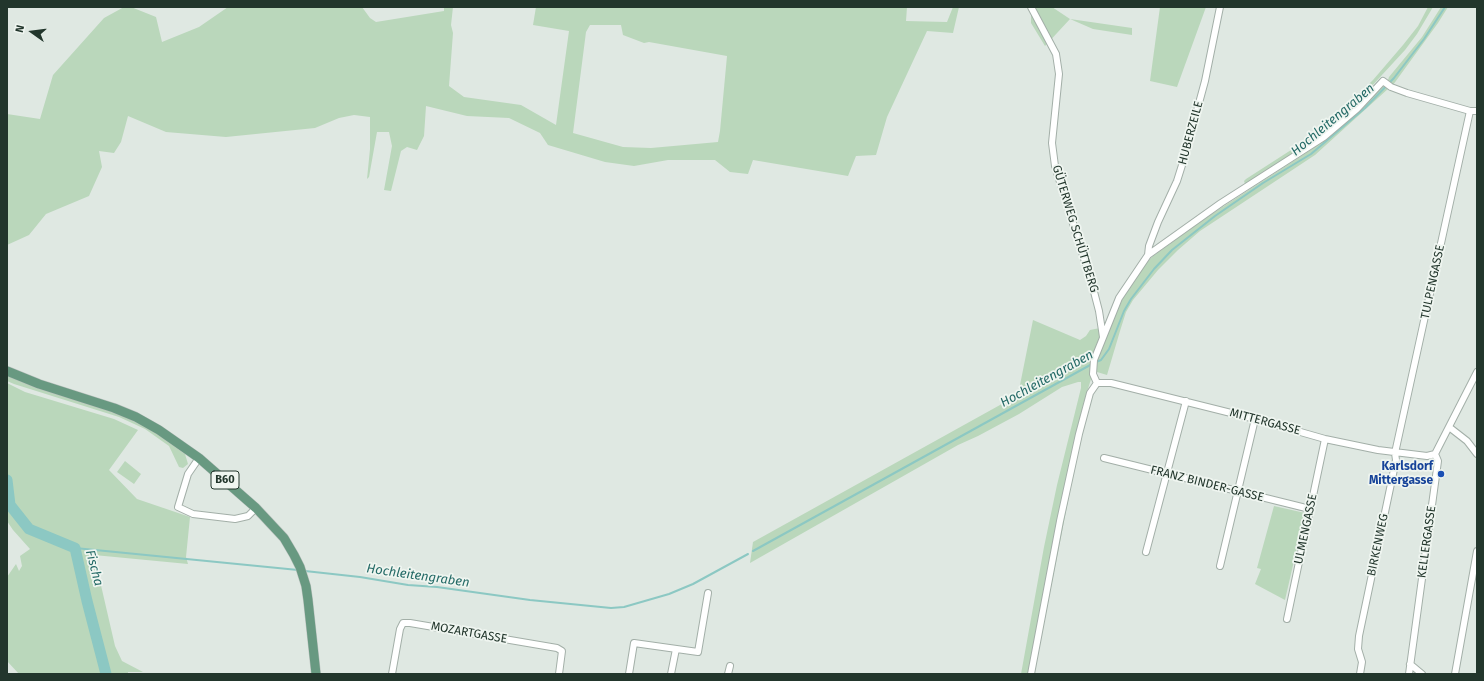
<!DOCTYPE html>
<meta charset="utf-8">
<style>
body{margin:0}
#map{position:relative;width:1484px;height:681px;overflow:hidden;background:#dfe8e2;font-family:"Fira Sans",sans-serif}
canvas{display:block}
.frame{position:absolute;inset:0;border:8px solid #22362c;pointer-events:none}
.north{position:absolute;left:12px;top:12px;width:40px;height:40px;-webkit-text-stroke:3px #eff5f0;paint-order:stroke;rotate:284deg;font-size:11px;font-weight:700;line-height:16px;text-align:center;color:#22362c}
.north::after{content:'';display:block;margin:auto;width:14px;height:18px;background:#22362c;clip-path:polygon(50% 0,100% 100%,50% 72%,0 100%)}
</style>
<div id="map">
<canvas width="1484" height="681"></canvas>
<div class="frame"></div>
<div class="north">N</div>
</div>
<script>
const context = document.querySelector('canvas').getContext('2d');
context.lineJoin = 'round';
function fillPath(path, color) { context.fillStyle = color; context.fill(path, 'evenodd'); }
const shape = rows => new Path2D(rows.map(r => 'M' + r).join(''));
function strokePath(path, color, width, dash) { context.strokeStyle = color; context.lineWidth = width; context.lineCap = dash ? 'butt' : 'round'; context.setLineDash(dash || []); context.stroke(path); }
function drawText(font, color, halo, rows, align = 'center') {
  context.font = font + ' "Fira Sans",sans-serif'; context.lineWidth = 3.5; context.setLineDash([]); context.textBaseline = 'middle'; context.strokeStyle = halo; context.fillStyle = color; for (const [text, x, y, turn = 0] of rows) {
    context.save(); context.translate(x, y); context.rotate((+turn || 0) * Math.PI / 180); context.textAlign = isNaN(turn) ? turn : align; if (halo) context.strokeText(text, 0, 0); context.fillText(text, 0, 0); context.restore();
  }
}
fillPath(shape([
 [124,7,131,7,156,17,162,42,199,27,228,7,362,7,370,18,376,22,444,11,444,7,453,7,451,25,453,33,449,86,464,97,521,105,556,125,569,31,533,25,536,7,907,7,906,21,947,22,953,7,959,7,953,33,927,31,887,117,876,155,856,156,848,176,753,160,748,174,730,172,715,160,668,160,634,166,605,162,548,145,540,133,509,118,467,116,426,106,424,136,417,150,407,147,401,151,391,191,384,190,392,146,389,132,377,132,369,177,367,179,370,149,370,117,354,115,339,118,315,128,226,137,166,132,128,116,121,142,114,153,99,151,102,167,89,196,46,214,29,235,7,245,7,114,40,119,53,75,104,18],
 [590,25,621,25,623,35,644,43,649,42,727,56,720,131,718,142,651,148,623,147,573,133,586,32],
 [1035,7,1052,7,1070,19,1132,28,1132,35,1093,29,1070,19,1045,46,1031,23,1031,12],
 [1160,7,1206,7,1177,87,1150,81],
 [1428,7,1433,7,1417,34,1405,50,1370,88,1323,133,1283,160,1245,184,1244,181,1246,179,1319,132,1330,122,1373,80,1403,45,1418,26],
 [1441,7,1448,7,1438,23,1393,85,1389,82,1388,80,1389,77,1422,37],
 [1381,86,1383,86,1389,88,1315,155,1200,231,1178,250,1158,270,1133,300,1126,312,1120,331,1107,375,1097,372,1091,379,1083,405,1066,479,1072,481,1034,674,1021,674,1044,547,1057,485,1081,388,1081,382,1078,382,1062,387,1019,414,978,436,958,445,750,563,753,542,1018,395,1033,320,1080,340,1086,336,1090,330,1110,326,1126,292,1147,262,1153,256,1207,217,1309,151,1343,124],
 [7,375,117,413,153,430,185,454,188,464,183,468,179,467,169,446,145,429,119,417,14,384,7,381],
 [7,383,25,392,114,419,138,430,109,470,137,499,190,517,186,557,188,564,94,555,115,646,122,661,143,672,128,672,128,674,19,674,7,661,7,577,16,564,19,571,22,566,20,556,30,549,13,530,7,521],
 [125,461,141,474,134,484,117,472],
 [1274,506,1305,513,1285,600,1255,584,1261,569,1257,568]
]), '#bad7bb');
strokePath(shape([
 [1096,362,1101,360,1109,349,1124,311,1131,299,1154,269,1172,250,1215,216,1263,183,1311,154,1365,108,1394,78,1424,39,1445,7],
 [75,548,298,570],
 [753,551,1092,364],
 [305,571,360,577,408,585,437,587,530,600,611,608,624,607,669,594,693,584,748,554]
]), '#8cc8c3', 2);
strokePath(shape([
 [7,480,10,505,29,529,75,548,87,601,106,674]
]), '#8cc8c3', 11);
const street = shape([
 [1031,7,1056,54,1059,74,1052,143,1055,166,1092,284,1099,311,1103,337],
 [1148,255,1149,246,1158,222,1177,181,1183,162,1205,81,1220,7],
 [1097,383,1111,383,1255,419,1325,439,1378,450,1427,456,1435,454],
 [1449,427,1467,441,1477,454],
 [1435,454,1477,372],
 [199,458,188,474,178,507,193,514,235,519,248,516,256,508],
 [1104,458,1310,509],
 [1146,552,1186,401],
 [1220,566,1255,419],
 [1287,619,1325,439],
 [1410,664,1422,674],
 [392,674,400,629,403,623,410,623,557,648,562,651,559,674],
 [629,674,634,643,698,652,708,593],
 [671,674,676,649],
 [728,674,730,666],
 [1031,674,1060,521,1079,434,1090,393,1097,383,1093,374,1094,360,1119,298,1148,255,1221,203,1324,137,1357,109,1383,81,1391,87,1407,93,1470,111,1477,111],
 [1360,674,1362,662,1358,649,1359,636,1396,460,1395,453,1470,111],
 [1409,674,1438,461,1435,454],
 [1455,674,1477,551]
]);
const primary = shape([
 [7,371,39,384,114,408,136,417,159,430,199,458,256,508,284,538,294,555,300,567,306,586,308,600,316,674]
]);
strokePath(street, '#a3afa8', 8);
strokePath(primary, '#bdc3c0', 10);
strokePath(street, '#fff', 6);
strokePath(primary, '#689981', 9);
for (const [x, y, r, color] of [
 [1441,474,4,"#1a4fb4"]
]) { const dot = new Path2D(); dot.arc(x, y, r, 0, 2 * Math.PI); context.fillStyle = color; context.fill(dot); strokePath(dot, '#eff5f0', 1.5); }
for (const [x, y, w] of [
 [225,480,28]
]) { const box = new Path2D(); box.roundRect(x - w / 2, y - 9, w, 18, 3); context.fillStyle = '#eff5f0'; context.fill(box); strokePath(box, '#22362c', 1); }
drawText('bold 11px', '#22362c', null, [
 ["B60",225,480]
]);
drawText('12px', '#22362c', '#eff5f0', [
 ["HUBERZEILE",1191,133,-75],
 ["GÜTERWEG SCHÜTTBERG",1075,229,73],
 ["TULPENGASSE",1433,282,-78],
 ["MITTERGASSE",1265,422,15],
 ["FRANZ BINDER-GASSE",1207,484,14],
 ["ULMENGASSE",1306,529,-78],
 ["KELLERGASSE",1427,542,-82],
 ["BIRKENWEG",1378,545,-78],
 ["MOZARTGASSE",469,633,10]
]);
drawText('bold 12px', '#164399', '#eff5f0', [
 ["Karlsdorf",1433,467],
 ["Mittergasse",1433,481]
], 'right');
drawText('italic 13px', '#246a66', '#eff5f0', [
 ["Hochleitengraben",1333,120,-40],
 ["Hochleitengraben",1047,379,-29],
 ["Fischa",94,568,75],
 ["Hochleitengraben",418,576,8]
]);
</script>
